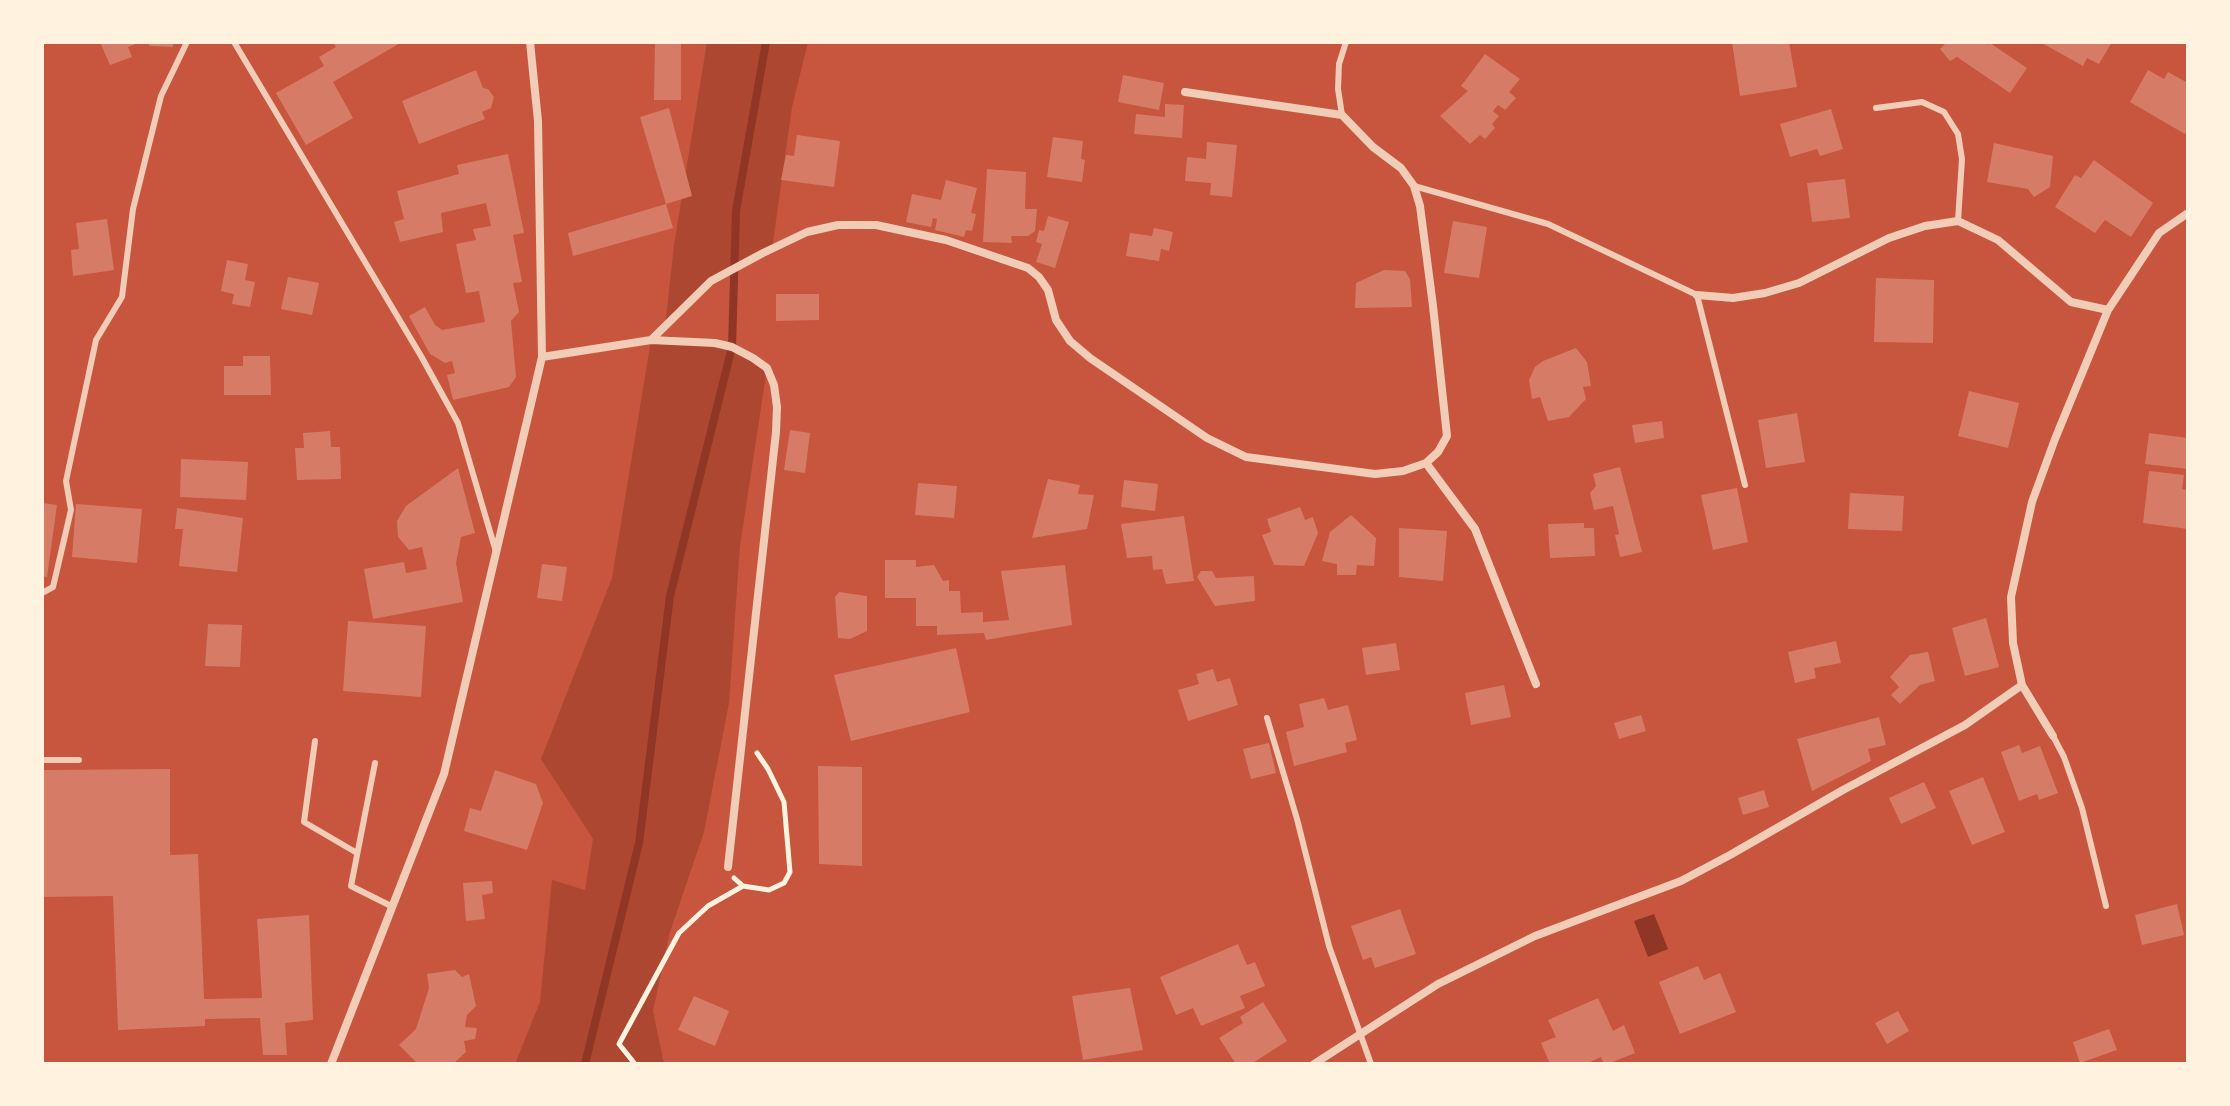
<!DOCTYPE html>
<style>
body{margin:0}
#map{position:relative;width:2230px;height:1106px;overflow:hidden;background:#c8553d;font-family:"Golos Text",sans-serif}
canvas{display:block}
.frame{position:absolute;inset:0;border:44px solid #fff3e0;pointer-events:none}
</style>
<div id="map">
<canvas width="2230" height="1106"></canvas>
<div class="frame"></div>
</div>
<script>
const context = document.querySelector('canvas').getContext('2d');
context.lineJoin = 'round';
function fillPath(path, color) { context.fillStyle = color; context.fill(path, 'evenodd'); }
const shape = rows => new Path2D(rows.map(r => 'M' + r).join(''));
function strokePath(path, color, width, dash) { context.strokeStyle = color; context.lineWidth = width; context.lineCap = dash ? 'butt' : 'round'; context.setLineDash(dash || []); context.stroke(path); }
fillPath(shape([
 [707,42,808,42,792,107,772,249,711,281,665,327,674,245],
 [651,340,715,343,753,358,767,368,740,546,729,703,704,832,669,935,653,1011,664,1064,515,1064,540,1002,552,880,585,890,593,839,541,759,612,578]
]), '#ae4732');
fillPath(shape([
 [1654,914,1668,949,1648,957,1634,921]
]), '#8f3625');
strokePath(shape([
 [585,1064,639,843,670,596,732,347,736,211,766,42]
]), '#8f3625', 8);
fillPath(shape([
 [100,42,141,42,128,47,132,57,110,65],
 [149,42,173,42,173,47,149,46],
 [333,42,402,42,333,82,353,118,306,145,276,93,324,66,319,57,336,47],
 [655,42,681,42,681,100,654,100],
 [1732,42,1789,42,1797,87,1740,96],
 [1943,42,1986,42,1988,45,1990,43,2027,68,2010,93,1957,57,1950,61,1940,49,1945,44],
 [2040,42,2112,42,2099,64,2087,58,2083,66],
 [1485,54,1520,79,1509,92,1516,98,1505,110,1498,105,1493,111,1499,116,1492,124,1495,128,1485,139,1480,135,1470,144,1440,116,1468,91,1461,86],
 [476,70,483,88,488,89,494,97,491,108,482,112,485,119,419,144,402,101],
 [2148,70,2164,79,2168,72,2188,83,2188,129,2185,134,2130,102],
 [1123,75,1164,83,1159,110,1118,102],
 [1165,104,1184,105,1182,138,1134,134,1136,114,1165,117],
 [669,108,692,196,666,204,673,228,573,256,568,233,666,204,640,117],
 [1831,109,1843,149,1820,156,1817,149,1790,157,1780,124],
 [797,135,840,141,834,187,781,180,786,155,794,156],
 [1053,137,1083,141,1081,159,1085,160,1082,182,1047,177],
 [1207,142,1237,145,1232,197,1210,195,1211,183,1185,181,1187,157,1206,159],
 [1994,143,2053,156,2050,187,2034,197,2028,189,1987,182],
 [508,154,524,233,513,235,522,282,513,283,519,312,511,321,516,377,509,387,453,400,447,375,455,373,452,361,445,363,430,354,409,316,425,307,435,325,442,330,485,322,479,291,466,293,456,244,476,240,473,229,491,226,486,203,441,213,443,232,400,242,394,222,404,219,397,191,459,174,457,165],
 [2094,160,2153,203,2131,237,2105,220,2095,233,2055,207,2075,175,2081,178],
 [987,169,1026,172,1025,209,1037,209,1035,231,1028,236,1011,236,1012,243,983,242],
 [1845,179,1850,218,1812,222,1807,183],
 [946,180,977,188,971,213,976,214,972,231,966,230,964,237,935,230,937,219,933,218,931,227,906,222,912,194,941,200],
 [1048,216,1069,222,1055,268,1036,262,1042,244,1036,242,1039,230,1044,231],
 [107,219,114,270,73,276,71,250,79,249,76,223],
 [1453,221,1487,227,1479,278,1444,273],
 [1154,228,1173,232,1169,251,1161,249,1159,261,1126,256,1130,233,1152,236],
 [227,260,248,264,245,280,255,282,250,307,232,304,234,294,221,291],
 [1384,270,1405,271,1410,279,1412,307,1355,308,1356,283],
 [288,277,319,283,312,315,281,309],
 [1876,278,1934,280,1933,343,1874,342],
 [776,294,819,294,819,320,776,321],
 [1576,348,1587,362,1591,386,1583,387,1586,399,1569,417,1548,421,1540,397,1532,399,1529,380,1535,367,1543,361],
 [243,356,270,356,271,395,224,395,224,366,243,366],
 [1969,391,2019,403,2008,448,1958,436],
 [1797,413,1805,462,1766,468,1758,420],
 [1662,421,1664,438,1635,443,1632,425],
 [790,430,810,433,805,473,784,470],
 [330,431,331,447,340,447,341,479,297,480,295,448,304,448,303,433],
 [2149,433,2188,438,2188,469,2145,464],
 [181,459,248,462,246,500,180,497],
 [1620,467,1642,552,1620,557,1615,535,1619,534,1613,506,1594,510,1590,493,1596,486,1593,474],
 [458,468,475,533,461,537,456,563,463,602,373,619,364,569,404,562,406,573,427,569,422,547,409,550,398,537,397,521,406,506],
 [2149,471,2184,475,2182,489,2188,490,2188,529,2143,523],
 [1048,479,1080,485,1078,494,1094,495,1087,529,1032,538],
 [1124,480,1158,484,1155,511,1121,507],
 [918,483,957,486,954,518,915,515],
 [1737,488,1748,542,1713,550,1701,495],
 [1850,493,1904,496,1902,531,1848,529],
 [42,503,57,505,47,577,42,576],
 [76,504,142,509,137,563,72,557],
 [1300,507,1305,520,1313,517,1318,533,1304,566,1274,565,1262,535,1271,532,1267,519],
 [177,508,243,518,237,572,179,566,183,529,175,529],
 [1351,515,1376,538,1374,566,1357,565,1356,575,1337,575,1337,564,1322,561,1330,532],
 [1184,516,1194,581,1166,584,1162,569,1153,570,1152,556,1127,558,1121,524],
 [1584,523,1584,528,1594,528,1595,556,1550,558,1548,524],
 [1399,528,1447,531,1443,581,1399,577],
 [885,560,916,560,916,567,934,565,943,581,949,580,949,591,960,591,961,613,983,612,983,622,1009,620,1001,571,1065,565,1072,625,986,640,984,633,937,635,937,626,916,626,916,598,885,598],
 [542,564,567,567,562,601,537,598],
 [1201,571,1212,571,1216,578,1254,576,1255,601,1215,606,1197,577],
 [839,592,867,596,867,631,850,639,838,638,835,597],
 [1986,618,1999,667,1965,676,1952,628],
 [348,621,426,626,421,697,343,691],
 [208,624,242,625,240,667,205,666],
 [1836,641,1841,663,1814,668,1816,678,1795,683,1788,652],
 [1396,643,1400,670,1366,675,1362,648],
 [956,648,970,712,851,741,834,675],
 [1928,652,1935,681,1920,685,1900,704,1891,695,1899,687,1890,677,1910,655],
 [1213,669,1217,682,1230,678,1238,705,1188,721,1178,690,1199,684,1196,674],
 [1504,685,1511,717,1471,725,1465,693],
 [1324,698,1328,710,1348,705,1357,740,1345,743,1347,752,1294,766,1286,732,1304,727,1299,704],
 [1641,715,1646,731,1619,739,1614,723],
 [1879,717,1886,745,1868,749,1871,761,1812,791,1797,739],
 [1269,743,1276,773,1251,779,1243,749],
 [2019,745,2022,753,2040,746,2058,793,2039,800,2037,794,2019,801,2001,752],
 [818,766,862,767,862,866,819,864],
 [170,769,170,855,198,854,204,999,262,998,257,919,309,915,313,1020,285,1023,287,1055,263,1055,260,1018,205,1019,205,1026,118,1030,113,896,42,897,42,770],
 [495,770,536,784,543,803,527,850,464,831,470,808,481,811],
 [1983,777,2005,832,1972,845,1949,791],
 [1924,782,1936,808,1901,824,1889,798],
 [1764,790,1769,807,1743,815,1738,798],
 [492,881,493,893,482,895,485,919,466,921,463,883],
 [2177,904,2184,935,2142,945,2135,915],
 [1400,909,1416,954,1375,968,1371,957,1363,960,1351,926],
 [1238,944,1247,965,1255,962,1265,986,1240,996,1245,1008,1201,1026,1193,1008,1176,1015,1160,977],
 [1698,966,1704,980,1720,973,1736,1012,1680,1034,1659,982],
 [455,970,462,977,469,974,476,1006,467,1015,465,1027,477,1028,475,1039,464,1041,466,1052,453,1064,418,1064,399,1045,416,1029,429,988,427,974],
 [1130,988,1143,1050,1083,1060,1072,996],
 [694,996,729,1011,715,1046,678,1030],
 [1598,998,1613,1031,1624,1025,1635,1053,1608,1064,1604,1064,1601,1057,1586,1064,1550,1064,1541,1043,1556,1037,1548,1020],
 [1263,1002,1287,1041,1251,1064,1236,1064,1219,1038,1243,1023,1240,1017],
 [1898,1011,1909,1031,1887,1044,1875,1023],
 [2109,1029,2117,1050,2080,1063,2073,1042]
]), '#d67c66');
strokePath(shape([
 [734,878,743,886,769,890,784,883,790,872,784,802,768,769,757,753],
 [635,1064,619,1044,679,933,708,906,743,886]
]), '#fff3e0', 5);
strokePath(shape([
 [234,42,421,356,458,423,496,552],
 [1876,108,1922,102,1944,112,1958,134,1962,159,1958,221],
 [1342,115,1338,89,1339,64,1346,42],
 [1414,186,1548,224,1697,295,1745,485],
 [42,593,53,587,71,510,66,481,96,340,122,297,133,209,161,96,187,42],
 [1267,718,1297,819,1329,946,1371,1064],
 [2053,736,2064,757,2082,808,2106,906],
 [315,741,304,822,357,853],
 [42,760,79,760],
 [375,763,351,886,391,906]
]), '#f1ccb7', 6);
strokePath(shape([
 [1697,295,1733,298,1765,293,1799,283,1889,238,1925,226,1958,221,1998,240,2071,302,2108,310,2159,233,2188,213],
 [651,340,711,281,763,253,807,232,838,225,876,225,946,240,1028,268,1039,277,1048,290,1056,320,1070,341,1090,358,1207,438,1246,457,1375,474,1403,471,1426,463,1438,452,1447,436,1433,306,1420,206,1414,186,1401,168,1373,147,1342,115,1185,92],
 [542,357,651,340,715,343,732,347,753,358,767,368,774,385,777,407,776,432,728,867],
 [1426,463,1475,529,1536,684],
 [2053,736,2022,685,2013,643,2011,597,2032,502,2055,439,2108,310],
 [331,1064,444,774,542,357,538,121,530,42],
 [1314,1064,1438,984,1535,936,1681,881,1730,855,1843,790,1965,725,2022,685]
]), '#f1ccb7', 8);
</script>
